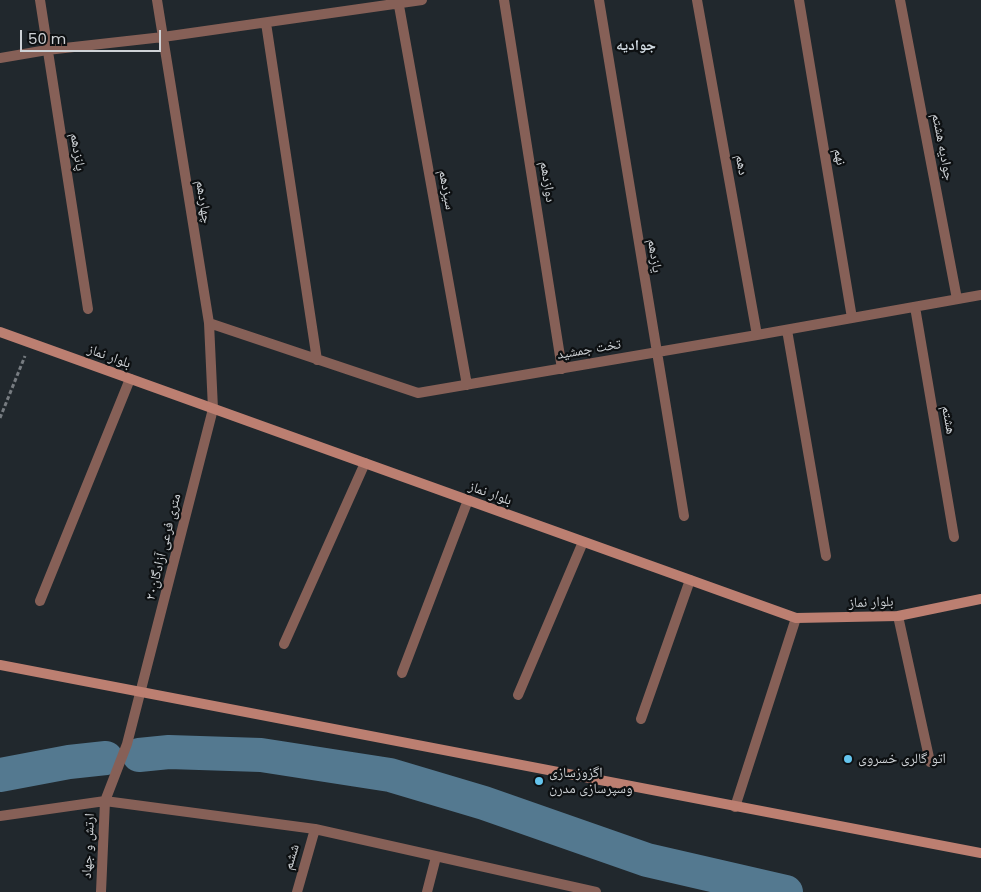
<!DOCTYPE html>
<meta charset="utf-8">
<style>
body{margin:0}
#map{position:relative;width:981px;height:892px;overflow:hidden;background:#21282d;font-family:Poppins,sans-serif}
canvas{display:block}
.scale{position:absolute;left:20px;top:30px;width:141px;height:22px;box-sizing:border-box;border:2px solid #ced2d6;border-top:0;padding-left:6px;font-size:15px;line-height:18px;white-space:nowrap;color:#ced2d6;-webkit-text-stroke:4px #0d1012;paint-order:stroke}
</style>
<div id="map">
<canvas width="981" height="892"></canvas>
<div class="scale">50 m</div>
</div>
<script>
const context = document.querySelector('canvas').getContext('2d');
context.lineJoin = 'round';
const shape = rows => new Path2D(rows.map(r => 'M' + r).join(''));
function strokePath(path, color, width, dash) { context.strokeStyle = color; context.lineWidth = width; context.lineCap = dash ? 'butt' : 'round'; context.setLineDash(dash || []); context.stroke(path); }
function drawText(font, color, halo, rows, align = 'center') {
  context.font = font + ' Poppins,"Noto Naskh Arabic",sans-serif'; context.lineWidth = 4.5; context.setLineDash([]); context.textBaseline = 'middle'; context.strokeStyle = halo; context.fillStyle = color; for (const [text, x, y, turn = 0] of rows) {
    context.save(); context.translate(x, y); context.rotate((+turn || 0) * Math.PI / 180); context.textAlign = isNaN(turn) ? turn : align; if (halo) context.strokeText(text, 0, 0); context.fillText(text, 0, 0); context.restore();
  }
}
strokePath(shape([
 [139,755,169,752,261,755,390,775,484,803,647,860,786,892],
 [0,775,69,762,106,758]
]), '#547990', 34);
strokePath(shape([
 [0,418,25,356]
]), '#777c81', 3, [4, 2.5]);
strokePath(shape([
 [40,0,88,309],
 [398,0,467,385],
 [504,0,562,369],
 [599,0,684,516],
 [697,0,757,335],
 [799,0,852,318],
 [900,0,957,299],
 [266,23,317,360],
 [0,58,47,50,163,37,422,0],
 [915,307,954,537],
 [209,323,418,393,757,335,981,295],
 [787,330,826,556],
 [40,601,130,379],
 [898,616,930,762],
 [284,644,365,463],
 [402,673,468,500],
 [518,695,583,542],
 [641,719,690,580],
 [735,807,796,618],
 [0,816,105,801,315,829,596,892],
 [101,892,105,801,127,744,213,409,209,323,157,0],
 [297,892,315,829],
 [427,892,436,857]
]), '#866057', 10);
strokePath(shape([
 [0,332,796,618,898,616,981,599],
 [0,665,981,853]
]), '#bc7f71', 10);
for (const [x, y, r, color] of [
 [848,759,5,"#65c5ee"],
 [539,781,5,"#65c5ee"]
]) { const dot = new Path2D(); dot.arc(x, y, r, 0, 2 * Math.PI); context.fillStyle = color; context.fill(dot); strokePath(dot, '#0d1012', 2); }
drawText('14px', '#ced2d6', '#0d1012', [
 ["جوادیه هشتم",942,147,79],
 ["پانزدهم",77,152,81],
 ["نهم",839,157,80],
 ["دهم",741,165,80],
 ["دوازدهم",547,182,81],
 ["سیزدهم",446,190,80],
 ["چهاردهم",203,202,81],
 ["یازدهم",654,256,81],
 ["تخت جمشید",589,350,-10],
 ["بلوار نماز",109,357,20],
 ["هشتم",948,420,80],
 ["بلوار نماز",490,494,20],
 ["۲۰متری فرعی آزادگان",164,547,-76],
 ["بلوار نماز",871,603,-2],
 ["ارتش و جهاد",89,846,-87],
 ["ششم",292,857,-74]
]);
drawText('14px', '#ced2d6', '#0d1012', [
 ["اتو گالری خسروی",858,759],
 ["اگزوزسازی",549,773],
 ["وسپرسازی مدرن",549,789]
], 'left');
drawText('bold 15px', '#d2dbe2', '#0d1012', [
 ["جوادیه",636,46]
]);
</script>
